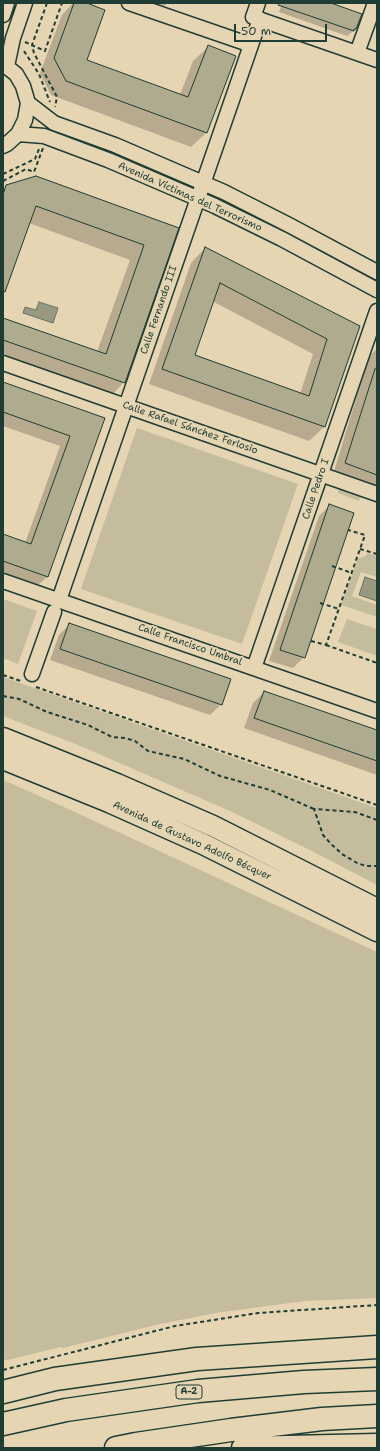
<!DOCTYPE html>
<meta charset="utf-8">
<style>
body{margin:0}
#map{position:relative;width:380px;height:1451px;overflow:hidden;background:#e6d5b2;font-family:"Shantell Sans",sans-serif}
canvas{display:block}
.frame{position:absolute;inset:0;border:4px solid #1f3d34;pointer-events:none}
.scale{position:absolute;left:234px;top:24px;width:93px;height:18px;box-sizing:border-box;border:2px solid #1f3d34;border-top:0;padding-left:5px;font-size:12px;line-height:14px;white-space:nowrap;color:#1f3d34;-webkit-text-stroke:3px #e6d5b2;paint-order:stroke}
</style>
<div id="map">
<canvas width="380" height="1451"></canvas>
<div class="frame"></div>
<div class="scale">50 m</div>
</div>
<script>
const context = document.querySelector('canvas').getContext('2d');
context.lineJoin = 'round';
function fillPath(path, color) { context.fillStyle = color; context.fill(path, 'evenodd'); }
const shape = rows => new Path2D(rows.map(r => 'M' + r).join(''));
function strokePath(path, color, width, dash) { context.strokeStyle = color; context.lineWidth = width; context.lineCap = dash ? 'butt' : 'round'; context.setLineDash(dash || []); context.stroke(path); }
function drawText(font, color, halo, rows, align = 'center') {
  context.font = font + ' "Shantell Sans",sans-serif'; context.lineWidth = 3.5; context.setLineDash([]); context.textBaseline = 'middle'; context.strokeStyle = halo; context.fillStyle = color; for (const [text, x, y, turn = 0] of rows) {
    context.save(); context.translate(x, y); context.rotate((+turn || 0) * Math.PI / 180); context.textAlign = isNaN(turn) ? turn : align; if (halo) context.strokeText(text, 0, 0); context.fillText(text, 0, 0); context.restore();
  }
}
fillPath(shape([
 [137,428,298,484,242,644,81,589],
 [339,488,361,495,359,501,338,493],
 [368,553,377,556,377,577,361,572,352,596,377,605,377,617,341,605,357,561,359,558,364,557],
 [3,599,37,611,18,664,3,658],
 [347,619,377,629,377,656,338,642],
 [3,677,377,808,377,885,310,850,230,811,78,745,3,716],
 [3,780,73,811,377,952,377,1298,305,1301,216,1313,160,1324,63,1348,61,1347,3,1361]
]), '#c5bc9d');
const water = shape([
 [39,302,58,308,53,323,23,313,25,307,36,310,39,302],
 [365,577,377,581,377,601,359,595,365,577]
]);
fillPath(water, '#989980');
strokePath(water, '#687462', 1);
fillPath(shape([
 [73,3,84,3,85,60,180,95,193,61,208,47,234,56,206,133,191,147,51,95,40,73,62,15],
 [153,3,167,3,164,6],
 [282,3,329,3,356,29,347,36,279,12],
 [7,186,177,229,124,382,110,397,3,360,3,319,97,352,130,260,29,223,3,294,3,190],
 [205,248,359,326,324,427,309,441,149,384,191,263],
 [212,301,313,354,300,394,193,356],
 [377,349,377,494,332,478,369,356],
 [3,383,103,419,47,577,36,587,3,575,3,535,25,543,60,446,3,426],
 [330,505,304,657,293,668,269,661,319,516],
 [70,624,221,704,210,715,50,660,59,635],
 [264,692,377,731,377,775,244,728,253,703]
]), '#0003');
const building = shape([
 [74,3,87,3,105,10,87,60,188,97,208,45,236,56,207,133,66,81,54,58,74,3],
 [279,3,331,3,362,14,356,29,354,29,354,31,278,5,279,3],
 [36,176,179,228,125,383,3,340,3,318,106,354,144,245,36,206,5,292,3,292,3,195,6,185,36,176],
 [205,247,360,326,325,427,162,369,205,247],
 [220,283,327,339,309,396,195,355,220,283],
 [375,369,377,369,377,475,345,463,375,369],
 [3,382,105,418,48,577,3,561,3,534,31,544,70,436,3,412,3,382],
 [329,504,354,513,305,658,280,650,329,504],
 [69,623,231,679,222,705,60,649,69,623],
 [264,691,377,730,377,761,254,718,264,691]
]);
fillPath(building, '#afab8f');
strokePath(building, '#1f3d34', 1);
const street = shape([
 [129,3,251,45],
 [258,3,253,17,377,60],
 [3,15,7,3],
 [357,53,375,3],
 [3,64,16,74,23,86,28,103,25,120,18,134,7,144,3,146],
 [7,66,13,38,25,3],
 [28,103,54,123,115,145,224,192,289,225,377,272],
 [18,134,44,136,108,160,215,206,282,239,377,290],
 [3,363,377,494],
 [3,581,377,711],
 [59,600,260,19],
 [254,668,377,311],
 [32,674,54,612]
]);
const secondary = shape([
 [3,738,117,784,213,826,377,909],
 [3,759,109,802,203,844,377,931]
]);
const highway = shape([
 [3,1392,55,1379,197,1359,377,1347],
 [3,1424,66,1410,198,1391,304,1382,377,1379],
 [116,1448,136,1444,231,1430,322,1419,377,1416],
 [243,1448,377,1445]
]);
strokePath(street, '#1f3d34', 17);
strokePath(secondary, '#1f3d34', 23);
strokePath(highway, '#1f3d34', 25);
strokePath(shape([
 [47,3,32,45,34,53,57,97,55,107],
 [25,42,45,51,62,3],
 [24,51,39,74,50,102],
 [3,174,35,159,39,149],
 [3,181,26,169,34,172,43,148],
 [360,549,377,554],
 [332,566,352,573],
 [320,603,339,609],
 [311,641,326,645,365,535,348,530],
 [326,645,377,663],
 [3,675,21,681],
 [36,687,377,805],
 [3,696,19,699,47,712,88,725,112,737,125,738,135,741,148,751,184,759,220,776,270,790,314,809],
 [377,820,355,812,314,809,323,835,331,844,342,854,357,863,366,866,377,866],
 [3,1370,175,1326,258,1313,377,1305]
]), '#1f3d34', 2, [4, 3]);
strokePath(street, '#e6d5b2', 14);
strokePath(secondary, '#e6d5b2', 20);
strokePath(highway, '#e6d5b2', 22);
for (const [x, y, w] of [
 [189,1392,26]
]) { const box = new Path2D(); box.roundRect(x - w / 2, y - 7, w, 14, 3); context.fillStyle = '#e6d5b2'; context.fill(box); strokePath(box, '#1f3d34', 1); }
drawText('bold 9px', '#1f3d34', null, [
 ["A-2",189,1392]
]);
drawText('10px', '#1f3d34', '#e6d5b2', [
 ["Avenida Víctimas del Terrorismo",190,197,24],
 ["Calle Fernando III",159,310,-71],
 ["Calle Rafael Sánchez Ferlosio",190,428,19],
 ["Calle Pedro I",316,489,-71],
 ["Calle Francisco Umbral",190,645,19],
 ["Avenida de Gustavo Adolfo Bécquer",192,841,25]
]);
</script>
